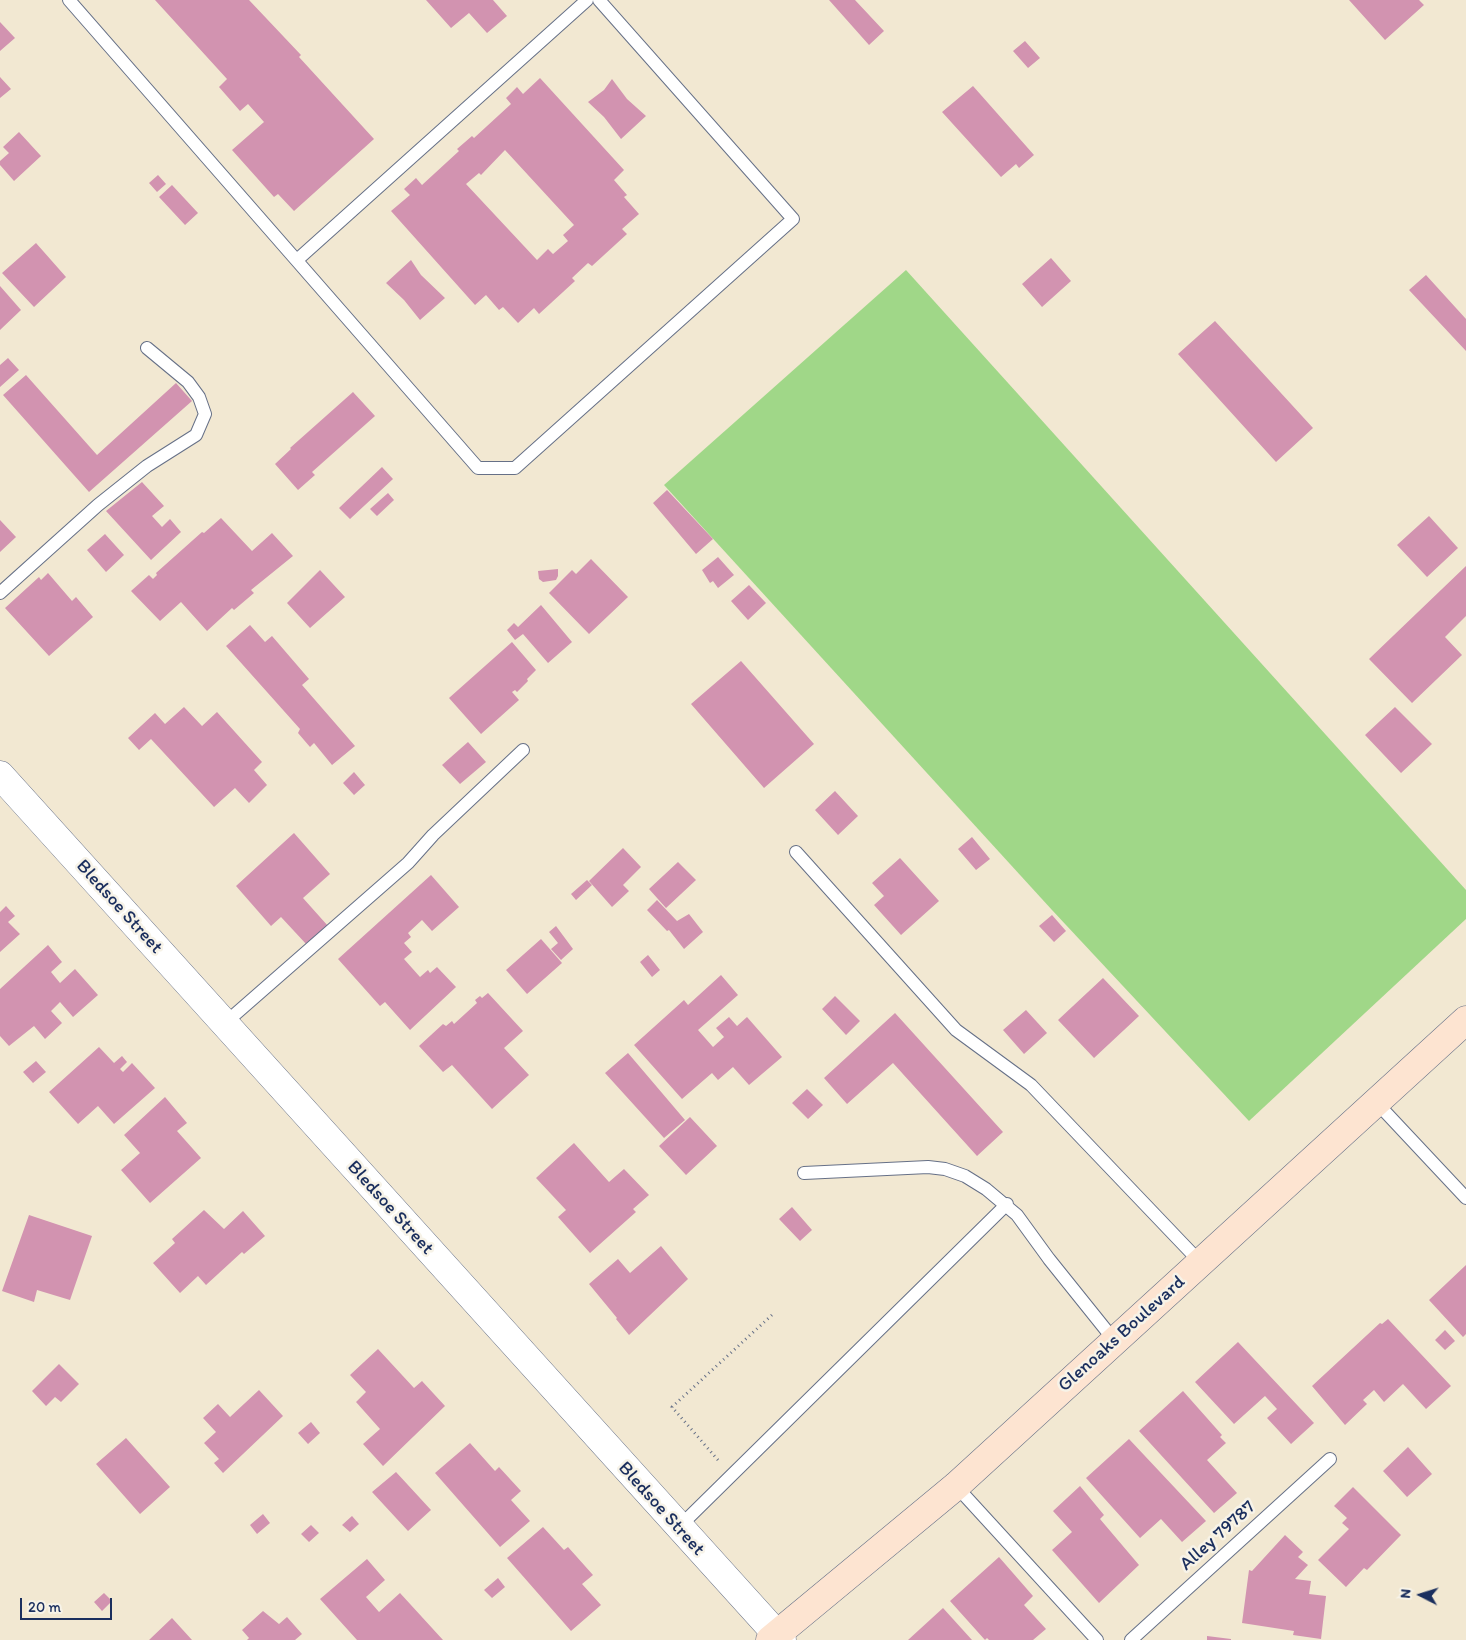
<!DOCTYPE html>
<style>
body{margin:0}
#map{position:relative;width:1466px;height:1640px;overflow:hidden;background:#f2e8d2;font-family:Itim,sans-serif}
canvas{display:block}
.north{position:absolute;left:1396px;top:1570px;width:50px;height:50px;-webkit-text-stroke:4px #f7f3e8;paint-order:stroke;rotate:275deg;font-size:14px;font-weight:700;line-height:20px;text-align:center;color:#1b2f5e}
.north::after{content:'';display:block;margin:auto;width:18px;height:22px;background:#1b2f5e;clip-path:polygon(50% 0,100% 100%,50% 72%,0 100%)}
.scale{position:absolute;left:20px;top:1598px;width:92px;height:22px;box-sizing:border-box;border:2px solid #1b2f5e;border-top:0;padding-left:6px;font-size:15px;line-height:18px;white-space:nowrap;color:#1b2f5e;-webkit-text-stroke:4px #f7f3e8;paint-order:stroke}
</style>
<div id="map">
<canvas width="1466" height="1640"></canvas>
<div class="north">N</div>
<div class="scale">20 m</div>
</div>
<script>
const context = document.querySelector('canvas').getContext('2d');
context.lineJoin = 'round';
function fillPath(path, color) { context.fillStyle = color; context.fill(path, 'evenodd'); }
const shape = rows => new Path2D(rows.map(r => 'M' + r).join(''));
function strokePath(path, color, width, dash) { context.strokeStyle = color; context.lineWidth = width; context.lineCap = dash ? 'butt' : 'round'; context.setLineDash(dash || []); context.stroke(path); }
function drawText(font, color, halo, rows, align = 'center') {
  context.font = font + ' Itim,sans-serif'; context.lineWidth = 5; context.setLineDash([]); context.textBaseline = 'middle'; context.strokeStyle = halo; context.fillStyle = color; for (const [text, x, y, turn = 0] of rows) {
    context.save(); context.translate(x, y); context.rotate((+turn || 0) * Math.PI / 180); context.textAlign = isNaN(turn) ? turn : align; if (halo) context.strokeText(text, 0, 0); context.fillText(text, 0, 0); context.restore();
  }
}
fillPath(shape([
 [906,270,1466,890,1466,919,1249,1121,1052,910,664,485]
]), '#a0d788');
fillPath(shape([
 [155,0,249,0,301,55,299,57,374,139,294,211,278,194,274,197,232,150,264,122,248,104,240,111,219,87,227,79],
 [426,0,493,0,507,16,487,33,469,13,451,28],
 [829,0,855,0,884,31,869,45],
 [1349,0,1419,0,1424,5,1385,40],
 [0,22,15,38,0,51],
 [1025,41,1040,58,1028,68,1013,51],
 [0,77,11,89,0,98],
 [540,78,624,170,614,180,627,195,624,197,639,214,622,229,627,234,592,266,588,263,572,278,575,281,539,314,534,308,518,323,503,307,499,310,486,295,475,305,391,211,410,195,404,189,416,178,422,185,459,151,457,149,472,136,474,138,511,104,506,98,517,87,523,94],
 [505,150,574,225,563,235,568,241,553,254,548,249,537,260,466,184,479,173,481,175],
 [612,79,627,99,646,116,621,139,604,117,588,102,604,90],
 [973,86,1034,155,1019,168,1016,164,1001,177,942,112],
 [19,132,41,156,14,181,0,165,0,161,9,153,3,147],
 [158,175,166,184,157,192,149,183],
 [172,185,198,213,185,225,159,197],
 [36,243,66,277,34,307,2,273],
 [1051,258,1071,281,1042,307,1022,284],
 [411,260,421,275,445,298,420,320,404,300,386,283],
 [1426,275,1466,319,1466,351,1409,290],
 [0,286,21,310,0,330],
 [1215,321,1313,428,1276,462,1178,354],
 [8,358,19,370,0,387,0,365],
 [26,375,97,455,176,383,192,401,89,492,3,395],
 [353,392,375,416,312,472,315,475,298,490,275,464,291,449,290,448],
 [382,467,393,479,350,519,339,508],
 [142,482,164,506,152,516,162,527,170,519,181,532,151,560,106,511],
 [667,490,713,539,696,554,653,503],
 [388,493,394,500,377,516,370,509],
 [1429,516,1458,548,1427,577,1397,545],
 [221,518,252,551,272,533,293,556,251,590,254,593,234,610,232,608,207,631,181,602,160,621,131,591,149,575,153,579,157,575,156,573,202,532,204,533],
 [0,520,16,537,0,552],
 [105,534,124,555,106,572,87,550],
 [718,557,734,575,718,588,713,581,710,583,702,570],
 [591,559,628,597,589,634,549,593,572,570,576,574],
 [1466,566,1466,616,1445,637,1462,655,1412,703,1369,659],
 [558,569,558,576,556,580,543,582,539,579,538,571],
 [320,570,345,597,310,628,287,603],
 [48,573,72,601,76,597,93,617,49,656,5,608,39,577,41,580],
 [749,585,766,603,748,620,731,601],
 [541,605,572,642,548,663,523,634,515,640,507,630,514,623,518,627],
 [250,625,265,642,272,636,309,679,302,685,355,746,332,765,314,743,310,747,298,733,300,729,226,646],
 [512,642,536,670,527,679,528,681,517,692,515,690,512,692,519,700,481,734,449,698],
 [741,661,814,744,764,788,691,704],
 [184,707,202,726,217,712,262,762,254,770,267,785,249,803,235,788,214,807,151,739,139,750,128,738,155,713,165,724],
 [1395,707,1432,744,1401,773,1365,735],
 [468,742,486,762,460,784,442,765],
 [354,772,365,785,354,795,343,783],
 [835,791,858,816,838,835,815,810],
 [294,833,330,874,303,898,328,926,307,945,281,917,271,926,236,886],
 [972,837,990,859,976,870,958,849],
 [623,848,641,867,623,885,629,891,612,907,589,881],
 [900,858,939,901,901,935,874,905,884,896,872,883],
 [678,862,696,880,666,908,649,889],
 [431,875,459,907,432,931,422,920,408,933,411,937,404,943,412,952,404,959,420,977,428,970,430,973,437,967,456,987,410,1030,385,1002,380,1006,338,959],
 [587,880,592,885,576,900,571,894],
 [657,900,677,921,689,914,703,932,684,949,669,930,667,931,647,910],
 [6,906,15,916,8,922,20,934,0,952,0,912],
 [1052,915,1066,931,1054,942,1039,926],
 [556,926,573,949,561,960,551,949,558,943,549,932],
 [541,939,562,963,527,994,506,970],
 [48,945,62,962,51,972,60,983,75,969,98,995,73,1017,60,1002,51,1011,62,1023,45,1039,34,1026,9,1046,0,1036,0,989],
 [648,955,660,970,652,977,640,962],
 [721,975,738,995,698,1030,713,1047,724,1037,716,1028,729,1017,737,1026,747,1017,782,1057,749,1085,733,1067,718,1080,712,1073,682,1099,634,1045,684,1000,688,1005],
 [1103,978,1139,1016,1094,1058,1058,1020],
 [488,993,523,1031,504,1048,529,1075,492,1109,452,1065,443,1072,419,1046,443,1024,446,1026,452,1021,454,1024,477,1003,475,1000,480,996,482,998],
 [835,996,860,1021,846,1035,822,1009],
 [1026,1010,1047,1033,1024,1054,1003,1030],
 [895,1013,1003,1132,977,1156,893,1063,847,1104,824,1078],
 [99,1047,114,1063,122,1056,127,1062,120,1069,123,1072,132,1063,155,1088,114,1124,98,1106,78,1124,49,1092],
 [628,1053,685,1120,664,1138,605,1073],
 [36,1061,46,1072,33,1083,23,1072],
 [807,1089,823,1105,808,1119,792,1103],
 [165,1097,187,1123,177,1131,201,1158,150,1203,121,1170,140,1153,124,1135],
 [690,1117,717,1146,686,1175,659,1146],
 [574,1143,609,1182,624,1169,649,1195,633,1209,636,1212,590,1253,558,1217,566,1210,536,1178],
 [792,1207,812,1230,800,1241,779,1219],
 [204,1210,224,1229,243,1211,265,1236,244,1254,242,1252,206,1285,198,1276,180,1293,153,1263,175,1243,172,1239],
 [29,1215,92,1236,70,1300,37,1290,34,1302,2,1291],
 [661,1246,688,1279,629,1335,616,1319,617,1318,589,1284,618,1259,630,1273],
 [1466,1265,1466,1334,1463,1337,1429,1300],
 [1388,1319,1451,1386,1426,1409,1403,1384,1384,1402,1374,1390,1363,1400,1367,1404,1345,1425,1312,1386,1380,1323,1382,1324],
 [1445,1330,1455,1341,1445,1350,1435,1340],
 [1238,1342,1314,1423,1291,1444,1267,1418,1277,1409,1265,1396,1234,1424,1195,1382],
 [378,1349,414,1388,422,1381,445,1406,383,1466,363,1444,380,1429,356,1402,366,1392,350,1375],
 [59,1364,79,1384,61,1402,55,1397,46,1406,32,1391],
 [259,1390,283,1416,223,1473,214,1463,219,1459,204,1443,216,1432,203,1418,218,1404,230,1417],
 [1183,1391,1222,1435,1220,1437,1226,1443,1207,1460,1237,1493,1214,1513,1139,1431],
 [311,1422,320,1433,308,1444,298,1433],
 [126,1438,170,1487,140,1514,96,1464],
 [1129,1439,1206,1521,1182,1542,1161,1519,1140,1538,1086,1478],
 [470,1443,495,1471,499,1467,521,1491,511,1500,530,1521,500,1547,435,1473],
 [1408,1447,1432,1474,1407,1497,1383,1471],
 [396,1472,431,1510,408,1531,372,1492],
 [1080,1486,1104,1515,1100,1519,1139,1565,1099,1603,1052,1550,1072,1532,1053,1511],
 [1353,1487,1401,1535,1367,1570,1364,1568,1346,1587,1318,1560,1349,1529,1342,1523,1347,1518,1334,1506],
 [263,1514,270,1523,257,1534,250,1525],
 [352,1516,359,1524,350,1532,342,1525],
 [311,1525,319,1533,309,1542,301,1534],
 [543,1527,564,1550,568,1547,593,1575,582,1584,601,1605,571,1631,507,1558],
 [1285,1535,1303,1552,1298,1557,1308,1565,1295,1579,1311,1581,1309,1594,1326,1596,1321,1639,1293,1635,1294,1631,1242,1623,1249,1570,1252,1571],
 [999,1557,1033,1596,1024,1605,1046,1629,1033,1640,989,1640,987,1638,985,1640,950,1601],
 [367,1559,385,1580,366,1597,379,1612,400,1593,443,1640,357,1640,320,1599],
 [498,1578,505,1587,492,1598,484,1590],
 [104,1593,112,1601,102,1611,94,1602],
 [943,1608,972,1640,908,1640],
 [263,1611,279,1624,287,1617,302,1634,295,1640,247,1640,249,1638,242,1630],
 [172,1618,192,1640,149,1640],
 [1207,1636,1231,1639,1231,1640,1207,1640]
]), '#d293b0');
const service = shape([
 [69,0,478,468,515,468,793,219,599,0],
 [297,260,587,0],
 [0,593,98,505,147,466,196,435,205,414,199,397,188,382,147,348],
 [796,852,956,1030,1031,1085,1201,1263],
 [224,1024,408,863,433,835,523,750],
 [1376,1102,1466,1198],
 [804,1173,928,1167,945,1169,965,1176,986,1189,1017,1215,1049,1259,1114,1340],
 [956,1486,1097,1640],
 [678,1528,1007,1204],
 [1131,1640,1330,1459]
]);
const tertiary = shape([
 [0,775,782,1640]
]);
const secondary = shape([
 [770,1640,956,1486,1466,1020]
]);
strokePath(service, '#667087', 14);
strokePath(tertiary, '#667087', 29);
strokePath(secondary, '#667087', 29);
strokePath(shape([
 [718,1460,672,1407,773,1314]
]), '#667087', 3, [1, 4]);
strokePath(service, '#fff', 12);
strokePath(tertiary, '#fff', 28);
strokePath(secondary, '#fde4d1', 28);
drawText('19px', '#1b2f5e', '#f7f3e8', [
 ["Bledsoe Street",119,907,48],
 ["Bledsoe Street",390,1208,48],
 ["Glenoaks Boulevard",1122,1334,-42],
 ["Bledsoe Street",661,1509,48],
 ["Alley 79787",1218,1536,-42]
]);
</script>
